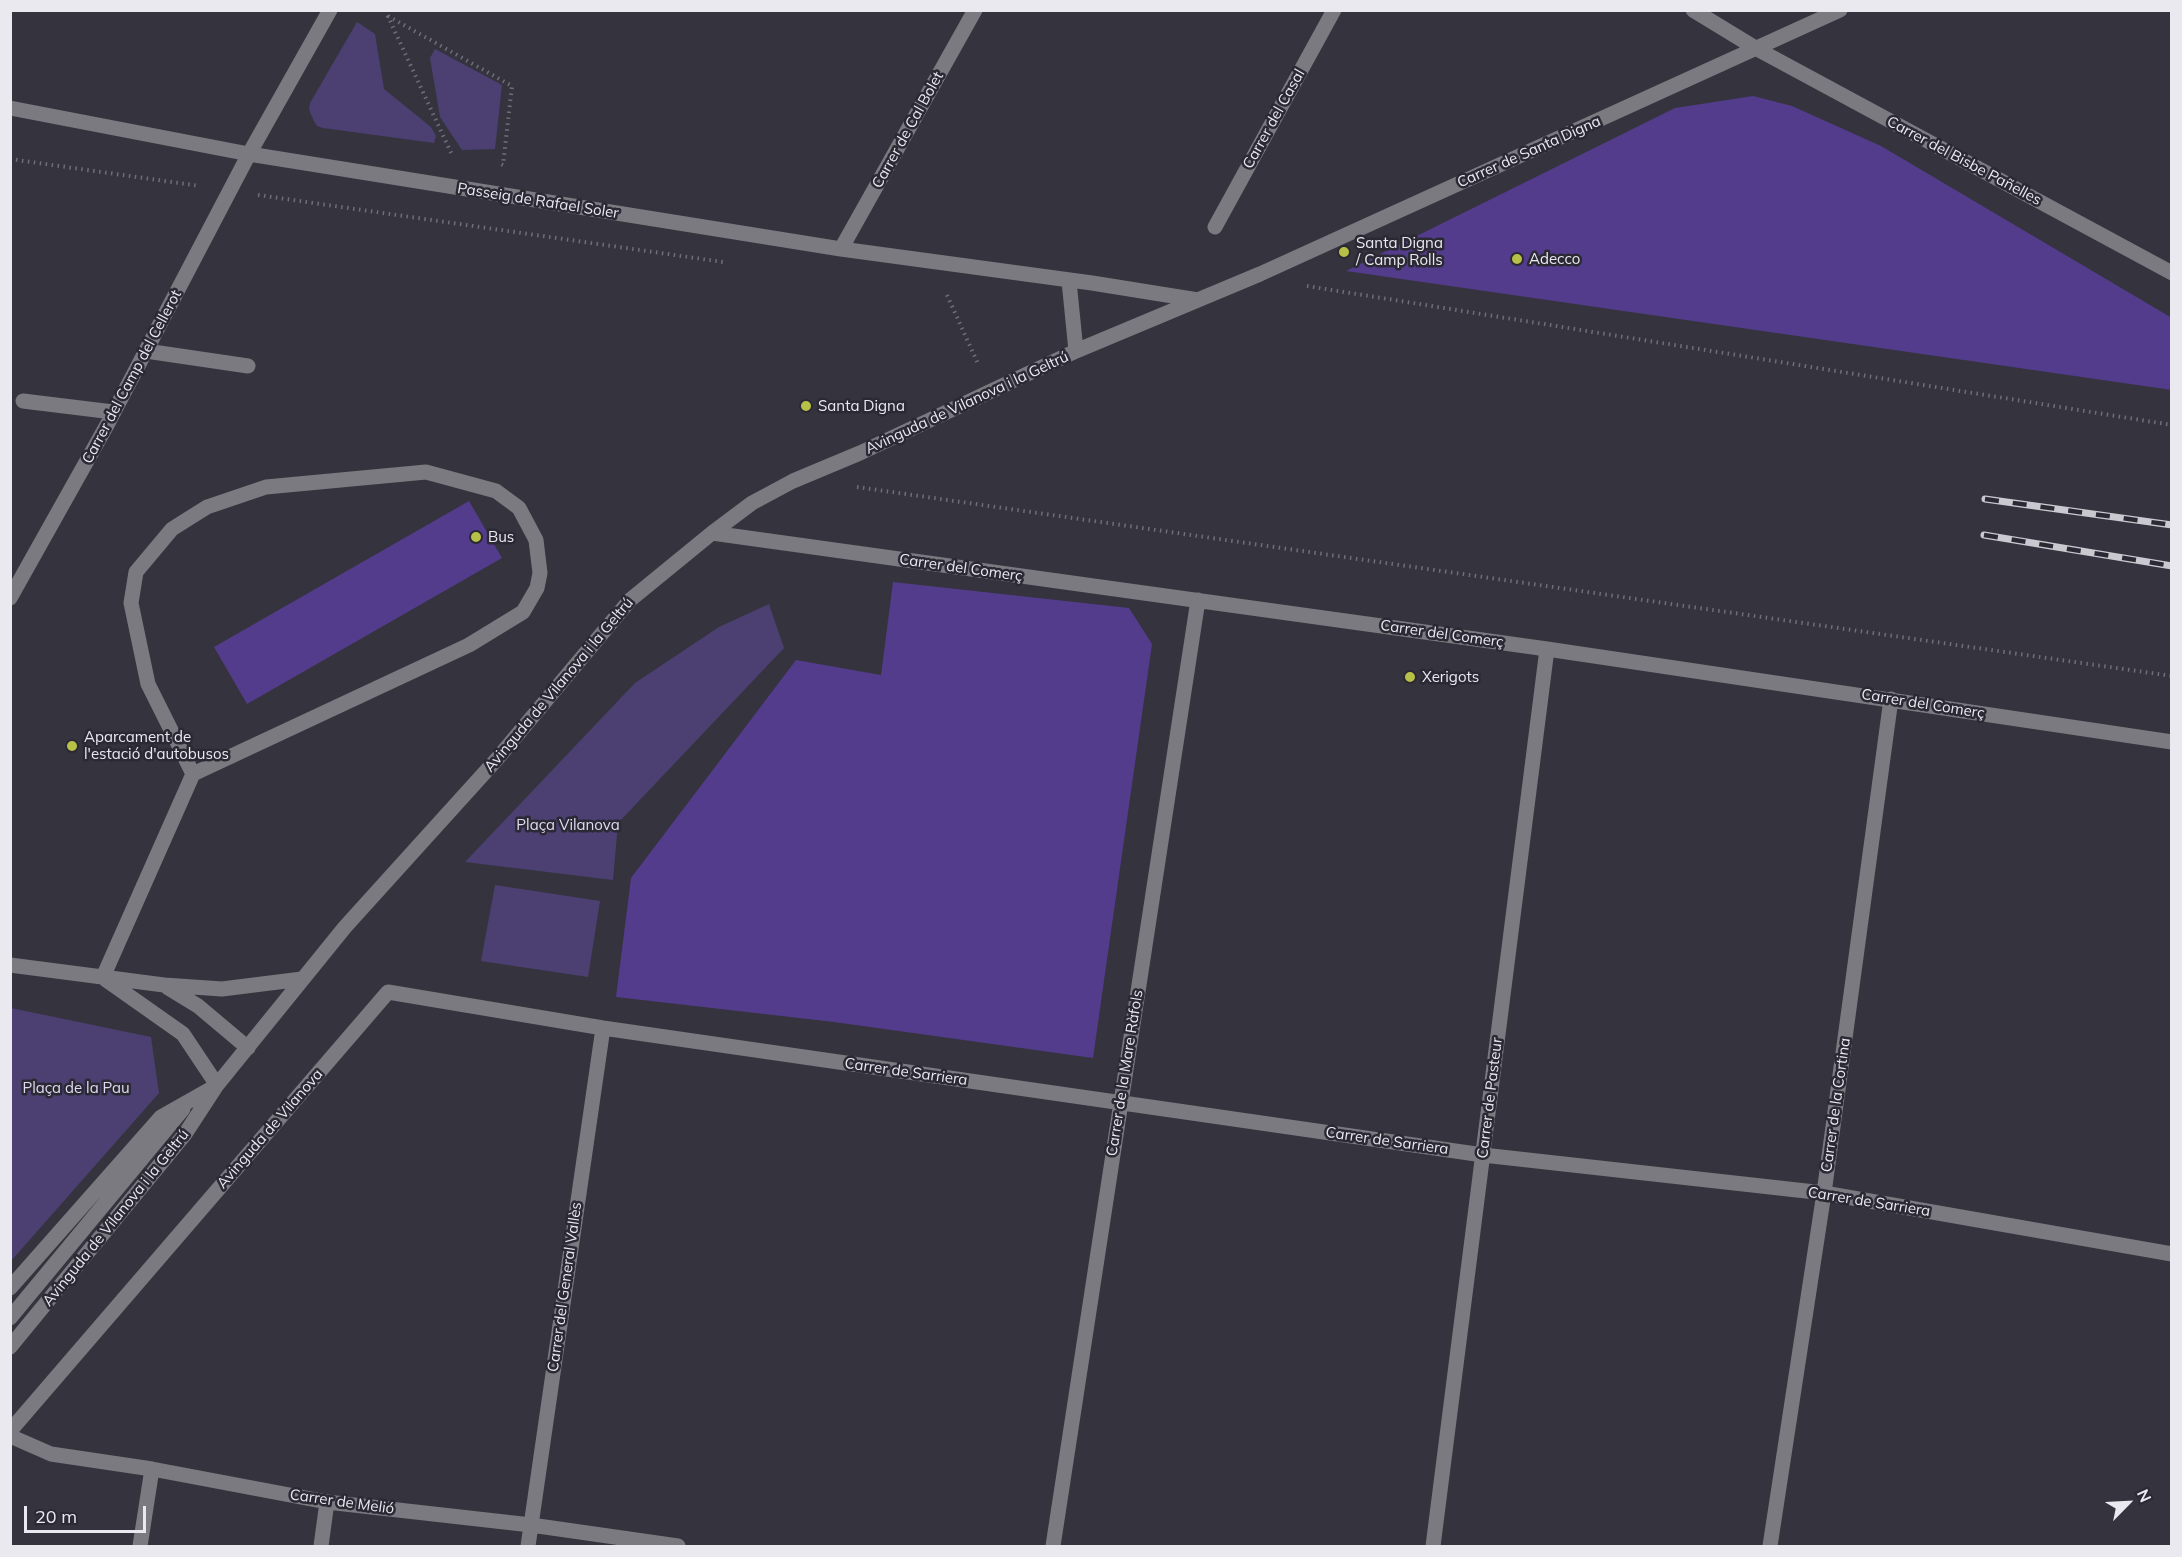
<!DOCTYPE html>
<meta charset="utf-8">
<style>
body{margin:0}
#map{position:relative;width:2182px;height:1557px;overflow:hidden;background:#35333d;font-family:Mulish,sans-serif}
canvas{display:block}
.frame{position:absolute;inset:0;border:12px solid #eae9f0;pointer-events:none}
.north{position:absolute;left:2098px;top:1473px;width:60px;height:60px;-webkit-text-stroke:4px #2b2933;paint-order:stroke;rotate:66deg;font-size:16px;font-weight:700;line-height:24px;text-align:center;color:#eae9f0}
.north::after{content:'';display:block;margin:auto;width:21px;height:27px;background:#eae9f0;clip-path:polygon(50% 0,100% 100%,50% 72%,0 100%)}
.scale{position:absolute;left:24px;top:1506px;width:122px;height:27px;box-sizing:border-box;border:3px solid #eae9f0;border-top:0;padding-left:8px;font-size:18px;line-height:21px;white-space:nowrap;color:#eae9f0;-webkit-text-stroke:4px #2b2933;paint-order:stroke}
</style>
<div id="map">
<canvas width="2182" height="1557"></canvas>
<div class="frame"></div>
<div class="north">N</div>
<div class="scale">20 m</div>
</div>
<script>
const context = document.querySelector('canvas').getContext('2d');
context.lineJoin = 'round';
function fillPath(path, color) { context.fillStyle = color; context.fill(path, 'evenodd'); }
const shape = rows => new Path2D(rows.map(r => 'M' + r).join(''));
function strokePath(path, color, width, dash) { context.strokeStyle = color; context.lineWidth = width; context.lineCap = dash ? 'butt' : 'round'; context.setLineDash(dash || []); context.stroke(path); }
function drawText(font, color, halo, rows, align = 'center') {
  context.font = font + ' Mulish,sans-serif'; context.lineWidth = 5; context.setLineDash([]); context.textBaseline = 'middle'; context.strokeStyle = halo; context.fillStyle = color; for (const [text, x, y, turn = 0] of rows) {
    context.save(); context.translate(x, y); context.rotate((+turn || 0) * Math.PI / 180); context.textAlign = isNaN(turn) ? turn : align; if (halo) context.strokeText(text, 0, 0); context.fillText(text, 0, 0); context.restore();
  }
}
fillPath(shape([
 [357,22,375,34,384,89,431,127,436,136,434,143,323,128,317,126,314,121,309,110,310,103],
 [435,49,502,85,495,149,462,150,440,117,430,58],
 [769,604,784,648,618,823,613,880,465,862,635,683,719,627],
 [495,885,600,901,588,977,481,961],
 [11,1008,151,1037,159,1093,11,1261]
]), '#4c4073');
fillPath(shape([
 [1753,96,1792,106,1881,146,2172,318,2172,390,1346,271,1675,108],
 [469,501,502,558,247,704,214,647],
 [893,582,1129,608,1152,644,1093,1058,834,1022,616,997,631,878,796,660,881,675]
]), '#533c8c');
strokePath(shape([
 [385,10,453,157],
 [388,16,512,86,503,165,501,164],
 [10,159,200,186],
 [258,195,723,262],
 [1307,286,2172,425],
 [947,295,979,366],
 [857,487,2172,676]
]), '#706f78', 4, [1.5, 4.5]);
strokePath(shape([
 [1693,10,1757,49,2172,273],
 [10,108,249,154,841,249,1092,283,1198,300],
 [1215,227,1334,10],
 [841,249,975,10],
 [1069,281,1076,351],
 [146,351,248,366],
 [23,401,113,412],
 [712,533,1547,649,2172,742],
 [10,598,107,425,249,154,330,10],
 [10,965,164,985,222,989,302,979],
 [103,977,193,774,469,645,523,612,537,588,540,573,536,540,519,508,496,491,426,472,266,487,207,507,172,529,136,572,131,603,148,684,193,774],
 [105,979,183,1034,217,1085],
 [167,987,198,1006,248,1048],
 [10,1288,161,1117,214,1087],
 [10,1318,183,1109],
 [10,1347,185,1134,217,1085,345,927,497,759,630,600,712,533,752,503,793,481,860,453,1076,351,1260,274,1840,10],
 [10,1431,388,992,603,1028,1483,1155,1824,1193,2172,1254],
 [10,1436,51,1454,152,1469,327,1502,531,1525,678,1546],
 [140,1546,152,1469],
 [321,1546,327,1502],
 [528,1546,603,1028],
 [1053,1546,1198,600],
 [1433,1546,1547,649],
 [1770,1546,1824,1193,1891,699]
]), '#7b7a80', 15);
const rail = shape([
 [1985,499,2172,525],
 [1984,535,2172,566]
]);
strokePath(rail, '#cac9d0', 7);
strokePath(rail, '#2b2933', 4.5, [14]);
for (const [x, y, r, color] of [
 [1344,252,6,"#b8c147"],
 [1517,259,6,"#b8c147"],
 [806,406,6,"#b8c147"],
 [476,537,6,"#b8c147"],
 [1410,677,6,"#b8c147"],
 [72,746,6,"#b8c147"]
]) { const dot = new Path2D(); dot.arc(x, y, r, 0, 2 * Math.PI); context.fillStyle = color; context.fill(dot); strokePath(dot, '#2b2933', 2); }
drawText('15px', '#eae9f0', '#2b2933', [
 ["Carrer del Casal",1274,119,-61],
 ["Carrer de Cal Bolet",908,130,-61],
 ["Carrer de Santa Digna",1529,152,-24],
 ["Carrer del Bisbe Pañelles",1964,161,28],
 ["Passeig de Rafael Soler",538,201,9],
 ["Carrer del Camp del Cellerot",132,377,-62],
 ["Avinguda de Vilanova i la Geltrú",967,403,-25],
 ["Carrer del Comerç",961,568,8],
 ["Carrer del Comerç",1442,634,8],
 ["Avinguda de Vilanova i la Geltrú",559,685,-50],
 ["Carrer del Comerç",1923,704,9],
 ["Carrer de Sarriera",906,1072,8],
 ["Carrer de la Mare Ràfols",1125,1073,-81],
 ["Carrer de Pasteur",1490,1098,-83],
 ["Carrer de la Cortina",1836,1105,-82],
 ["Avinguda de Vilanova",270,1129,-49],
 ["Carrer de Sarriera",1387,1141,8],
 ["Carrer de Sarriera",1869,1202,9],
 ["Avinguda de Vilanova i la Geltrú",116,1218,-51],
 ["Carrer del General Vallès",565,1287,-82],
 ["Carrer de Melió",342,1502,8]
]);
drawText('15px', '#eae9f0', '#2b2933', [
 ["Santa Digna",1356,243],
 ["/ Camp Rolls",1356,260],
 ["Adecco",1529,259],
 ["Santa Digna",818,406],
 ["Bus",488,537],
 ["Xerigots",1422,677],
 ["Aparcament de",84,737],
 ["l'estació d'autobusos",84,754]
], 'left');
drawText('15px', '#dfdbf2', '#2b2933', [
 ["Plaça Vilanova",568,825],
 ["Plaça de la Pau",76,1088]
]);
</script>
